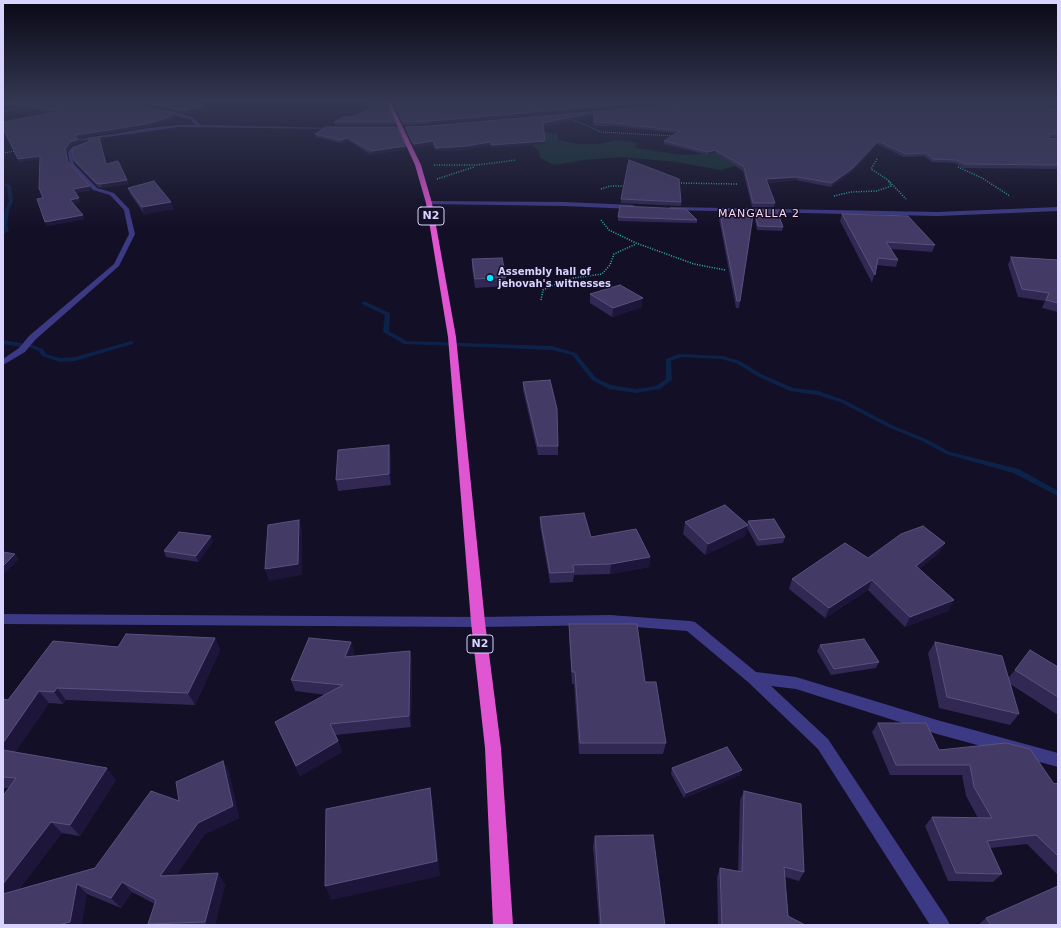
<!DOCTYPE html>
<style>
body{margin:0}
#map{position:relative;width:1061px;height:928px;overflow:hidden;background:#130f26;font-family:"DejaVu Sans",sans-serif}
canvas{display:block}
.frame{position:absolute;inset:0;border:4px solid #d9d4ff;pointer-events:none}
</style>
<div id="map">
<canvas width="1061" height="928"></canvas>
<div class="frame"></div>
</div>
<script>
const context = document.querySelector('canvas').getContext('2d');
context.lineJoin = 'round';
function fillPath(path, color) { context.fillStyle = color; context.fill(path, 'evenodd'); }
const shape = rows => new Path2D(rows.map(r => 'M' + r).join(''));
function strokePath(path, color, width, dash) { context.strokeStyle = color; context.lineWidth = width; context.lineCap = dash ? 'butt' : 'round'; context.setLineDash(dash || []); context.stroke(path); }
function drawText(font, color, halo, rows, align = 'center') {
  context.font = font + ' "DejaVu Sans",sans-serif'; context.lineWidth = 3; context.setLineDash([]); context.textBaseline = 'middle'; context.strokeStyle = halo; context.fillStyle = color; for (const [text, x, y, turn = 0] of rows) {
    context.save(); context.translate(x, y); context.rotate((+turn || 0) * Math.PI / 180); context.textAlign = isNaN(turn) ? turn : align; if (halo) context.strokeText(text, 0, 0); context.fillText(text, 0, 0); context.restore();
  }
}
fillPath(shape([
 [542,132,558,134,558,140,579,144,599,144,616,140,638,143,635,148,682,155,730,153,747,163,720,170,677,162,621,157,584,160,554,165,540,158,539,151,528,141]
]), '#12302f');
fillPath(shape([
 [3,182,11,186,13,201,9,210,7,225,9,231,3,234,3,231,5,231,3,225,5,210,9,201,7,187,3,184,3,182],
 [362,302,366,302,390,313,389,331,407,341,552,346,576,353,596,378,611,385,636,389,656,386,666,379,666,359,679,354,723,356,740,361,761,374,793,388,818,391,844,400,894,426,926,439,950,452,1019,469,1058,491,1058,496,1013,473,946,454,922,441,890,428,840,402,817,395,790,391,757,376,736,363,721,359,682,357,671,361,672,380,660,389,636,393,609,389,592,380,572,355,552,350,404,344,383,332,385,315,362,304,362,302],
 [3,340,21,343,24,345,21,347,3,344,3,340],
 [131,341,133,342,133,344,75,361,60,362,42,356,39,351,26,346,29,344,43,349,46,354,60,358,75,357,131,341]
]), '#0c2248');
strokePath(shape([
 [3,112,26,107],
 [570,118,601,132,674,136],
 [3,153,16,151]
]), '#2fb8b0', 1, [1, 1]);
strokePath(shape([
 [877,159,871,169,888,180,906,199],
 [434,165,477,165,516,160],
 [958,167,982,178,1010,196],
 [437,179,474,167],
 [676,183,737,184],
 [601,189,610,186,627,186],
 [834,196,851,192,877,191,891,186,888,180],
 [601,220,609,230,636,243,694,264,725,270],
 [541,300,543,290,567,279,602,274,610,265,614,254,636,244]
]), '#2fb8b0', 1.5, [1, 1.5]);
fillPath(shape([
 [143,106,179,113,192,117,200,125,341,128,339,129,179,127,79,141,77,140,149,128,179,125,196,125,190,119,142,108,143,106],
 [540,116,541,118,488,122,486,121,540,116],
 [86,142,88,144,76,149,72,153,74,164,97,188,114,193,129,209,135,234,119,266,35,340,25,352,3,365,3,359,19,348,29,336,114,264,129,234,124,210,110,195,93,190,70,164,68,152,72,147,86,142],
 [429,201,565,202,633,205,636,207,633,209,565,206,427,204,427,202,429,201],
 [671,207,938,212,1058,207,1058,211,938,216,669,210,669,208,671,207],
 [3,614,478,617,610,615,690,621,695,622,756,672,796,677,937,720,1058,753,1058,767,937,734,796,689,771,686,828,739,947,919,950,925,930,925,818,749,748,682,687,631,610,625,478,627,3,624,3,614]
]), '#3d3a85');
fillPath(shape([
 [386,101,390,101,421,165,432,203,456,337,485,622,501,748,513,925,493,925,485,748,471,622,448,337,426,203,415,165,386,101]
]), '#e055d1');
fillPath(shape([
 [3,101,177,116,170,118,170,120,147,127,78,138,81,142,71,146,67,152,68,163,91,190,75,193,80,202,73,203,84,219,47,226,45,222,40,159,19,162,3,129,53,112,3,105],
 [127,101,171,101,204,105,205,108,186,113],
 [392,101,695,101,430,124,403,125],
 [714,101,1058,110,1058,138,1049,137,1049,138,1058,139,1058,169,963,168,955,163,932,162,924,156,904,157,877,144,852,172,831,187,796,180,768,183,775,203,774,207,752,207,743,171,715,153,708,155,664,144,664,141,676,133,614,126,593,126,594,115,543,126,545,144,492,148,490,145,467,150,436,151,433,145,414,148,406,130,405,127,430,126],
 [1030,101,1058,101,1058,108],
 [367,111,395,122,395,125,335,125,334,122],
 [326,127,406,149,371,155,349,141,341,143,316,137,315,134],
 [103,136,104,139,100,140,106,164,127,180,128,184,102,188,98,187,75,163,74,160],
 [128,188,174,209,144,214,131,195],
 [621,199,681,202,681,206,621,203],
 [754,210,783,227,782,231,757,230,754,214],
 [720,214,740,301,739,308,736,308,719,219],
 [842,214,935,245,932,252,891,249,898,260,896,267,877,265,872,283,840,221],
 [618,217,697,220,697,223,618,221],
 [1011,257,1058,260,1058,312,1042,308,1045,301,1018,297,1008,265],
 [472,259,506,277,506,286,475,288,472,268],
 [590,294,642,307,612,317,590,303],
 [523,382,558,446,558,455,538,455,523,390],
 [391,456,391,485,338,491,336,480],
 [540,517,591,537,650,557,649,567,610,574,574,575,573,582,550,583,540,526],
 [748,521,785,537,783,543,757,546,747,528,745,536,705,555,683,534,685,522,747,525],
 [213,542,198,562,166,557,164,551],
 [939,553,919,569,954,600,948,611,905,627,868,590,825,618,789,589,792,579,868,558],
 [569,624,645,682,666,743,663,754,579,754,574,684,572,684,569,636],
 [215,638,220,650,195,705,66,700,63,704,49,703,15,752,116,780,80,836,62,833,19,889,95,868,179,801,223,761,229,772,239,818,205,834,176,875,225,884,215,925,149,925,148,924,155,904,132,892,121,908,87,894,3,925,9,788,3,788,3,699,8,700],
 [351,642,354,653,353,656,410,651,412,662,411,727,336,735,338,741,342,752,300,776,275,722,326,695,295,691,291,680],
 [935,642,1008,678,1015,670,1058,667,1058,715,1010,684,1019,714,1010,725,939,708,928,653],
 [820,645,879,662,876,668,831,675,817,651],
 [878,723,939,750,1054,784,1058,783,1058,875,1027,844,990,848,1002,874,993,882,948,881,925,826,932,817,978,818,966,796,962,775,890,775,872,732],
 [672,768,740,775,684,798,671,774],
 [744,791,804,872,799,881,785,877,788,916,805,925,718,925,717,877,720,868,738,871,740,800],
 [595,836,665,925,599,925,593,846],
 [986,918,1058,925,978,925]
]), '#312854');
fillPath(shape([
 [663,101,695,101,430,124,430,121],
 [204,105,205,108,186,113,185,111],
 [594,112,594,115,543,127,543,123],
 [176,113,177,116,170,118,170,120,147,127,78,138,77,140,79,139,81,142,71,146,67,152,69,165,68,162,65,149,70,142,76,139,76,135,165,117],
 [103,136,104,139,100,140,107,167,99,137],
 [348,138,349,141,341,143,341,140],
 [433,141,433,145,414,148,414,144],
 [545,141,545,144,492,148,492,145],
 [878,141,877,144,852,172,831,187,832,183],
 [490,142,490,145,467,150,436,151,436,148],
 [406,146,406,149,371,155,371,151],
 [715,150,715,153,708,155,708,152],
 [40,156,41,159,19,162,18,159],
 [797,177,796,180,766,183,766,179],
 [127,180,128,184,102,188,101,184],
 [90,186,91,190,74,193,73,189],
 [79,198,80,202,71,204,70,200],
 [171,202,174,209,144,214,142,207],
 [83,215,84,219,47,226,45,222],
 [643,298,642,307,612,317,613,308],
 [389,445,391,456,391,485,389,474],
 [299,520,302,531,302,575,269,581,265,569],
 [748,525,745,536,705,555,708,544],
 [211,536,213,542,198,562,196,556],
 [945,543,939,553,911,576,916,566],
 [15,554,19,559,3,575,3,566],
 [650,557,649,567,610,574,611,564],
 [872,580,868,590,825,618,829,608],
 [954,600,948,611,905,627,910,617],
 [215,638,220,650,195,705,188,693],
 [351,642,354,653,348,668,345,657],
 [410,651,412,662,411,727,409,716],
 [57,688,66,700,63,704,54,692],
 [39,691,49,703,9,761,3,754,3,743],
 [338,741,342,752,300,776,296,766],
 [223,761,229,772,239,818,205,834,168,886,160,876,198,823],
 [107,768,116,780,80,836,70,825],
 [742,770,740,775,684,798,686,793],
 [430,788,433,803,440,876,331,900,325,886],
 [51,822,62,833,6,906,3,904,3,875],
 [218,873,225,884,215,925,208,925,205,922],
 [122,882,132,892,121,908,111,898],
 [77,884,87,894,82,925,58,925]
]), '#1d163a');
const building = shape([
 [3,101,117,101,176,113,165,117,169,117,146,124,76,135,76,139,79,139,70,142,65,149,68,162,90,186,73,189,79,198,70,200,83,215,45,222,37,199,43,198,39,188,40,156,18,159,3,128,3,122,61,111,3,102,3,101],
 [139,101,171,101,204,105,185,111,139,101],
 [372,101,385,101,395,122,334,122,343,117,351,117,367,111,372,101],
 [393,101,663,101,430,121,403,122,393,101],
 [714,101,1024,101,1058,110,1058,134,1048,134,1049,138,1058,139,1058,165,964,164,956,160,933,159,926,153,906,154,878,141,853,168,832,183,797,177,766,179,775,203,753,203,744,167,715,150,708,152,664,141,680,131,614,123,594,122,594,112,543,123,545,141,492,145,490,142,467,146,436,148,433,141,414,144,405,127,430,126,714,101],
 [1042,101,1058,101,1058,105,1042,101],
 [326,127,397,127,406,146,371,151,348,138,341,140,315,134,326,127],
 [103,136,99,137,106,164,118,161,127,180,101,184,96,183,74,160,72,150,76,147,89,141,89,138,103,136],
 [629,160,679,179,681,202,621,199,629,160],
 [154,181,171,202,142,207,128,188,154,181],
 [620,206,686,209,697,220,618,217,620,206],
 [754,210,777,211,783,227,758,226,754,210],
 [720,214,753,215,740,301,737,301,720,214],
 [842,214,908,216,935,245,886,242,898,260,878,258,875,275,842,214],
 [1011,257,1058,260,1058,303,1046,300,1049,293,1022,289,1011,257],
 [502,258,506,277,475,279,472,259,502,258],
 [620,285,643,298,613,308,590,294,620,285],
 [550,380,557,409,558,446,538,446,523,382,550,380],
 [389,445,389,474,336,480,338,450,389,445],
 [725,505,748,525,708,544,685,522,725,505],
 [584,513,591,537,636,529,650,557,611,564,573,565,574,572,550,573,540,517,584,513],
 [774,519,785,537,759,540,748,521,774,519],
 [299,520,298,564,265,569,268,525,299,520],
 [923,526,945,543,916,566,954,600,910,617,872,580,829,608,792,579,845,543,868,558,901,534,923,526],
 [179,532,211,536,196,556,164,551,179,532],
 [3,552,15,554,3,566,3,552],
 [569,624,637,624,645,682,656,682,666,743,580,743,575,672,572,672,569,624],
 [126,634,215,638,188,693,57,688,54,692,39,691,3,743,3,699,8,700,53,641,118,647,126,634],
 [309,638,351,642,345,657,410,651,409,716,330,724,338,741,296,766,275,722,343,685,291,680,309,638],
 [864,639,879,662,834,669,820,645,864,639],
 [935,642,1002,656,1019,714,947,697,935,642],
 [1030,650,1058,667,1058,697,1015,670,1030,650],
 [878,723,926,723,939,750,1006,743,1030,749,1054,784,1058,783,1058,856,1036,835,987,841,1002,874,956,873,932,817,992,818,974,787,970,765,896,765,878,723],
 [727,747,742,770,686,793,672,768,727,747],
 [3,750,107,768,70,825,51,822,3,884,3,796,16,778,3,777,3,750],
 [223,761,233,806,198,823,160,876,218,873,205,922,148,924,156,900,122,882,111,898,77,884,70,922,58,925,3,925,3,894,95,868,151,791,179,801,176,782,223,761],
 [430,788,437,861,325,886,326,809,430,788],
 [744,791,801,804,804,872,784,867,788,916,805,925,722,925,720,868,742,872,744,791],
 [653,835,665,925,601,925,595,836,653,835],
 [1058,886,1058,925,991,925,986,918,1058,886]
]);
fillPath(building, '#433a66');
strokePath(building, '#5a527e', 1);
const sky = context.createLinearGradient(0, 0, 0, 231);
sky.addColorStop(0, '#0a0815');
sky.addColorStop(0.44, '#333752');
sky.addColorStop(1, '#33375200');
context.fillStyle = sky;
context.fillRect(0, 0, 1061, 231);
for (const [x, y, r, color] of [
 [490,278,4,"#00e5ff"]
]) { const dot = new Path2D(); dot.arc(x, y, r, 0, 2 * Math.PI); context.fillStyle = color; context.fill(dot); strokePath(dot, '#130f26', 1.5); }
drawText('bold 10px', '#d9d4ff', '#130f26', [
 ["Assembly hall of",498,272],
 ["jehovah's witnesses",498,284]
], 'left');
context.letterSpacing = '1px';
drawText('11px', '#ffd6f0', '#130f26', [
 ["MANGALLA 2",759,214]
]);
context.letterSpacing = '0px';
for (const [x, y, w] of [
 [431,216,26],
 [480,644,26]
]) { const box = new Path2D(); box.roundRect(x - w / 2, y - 9, w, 18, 3); context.fillStyle = '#130f26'; context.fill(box); strokePath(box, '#d9d4ff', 1); }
drawText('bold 11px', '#d9d4ff', null, [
 ["N2",431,216],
 ["N2",480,644]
]);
</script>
